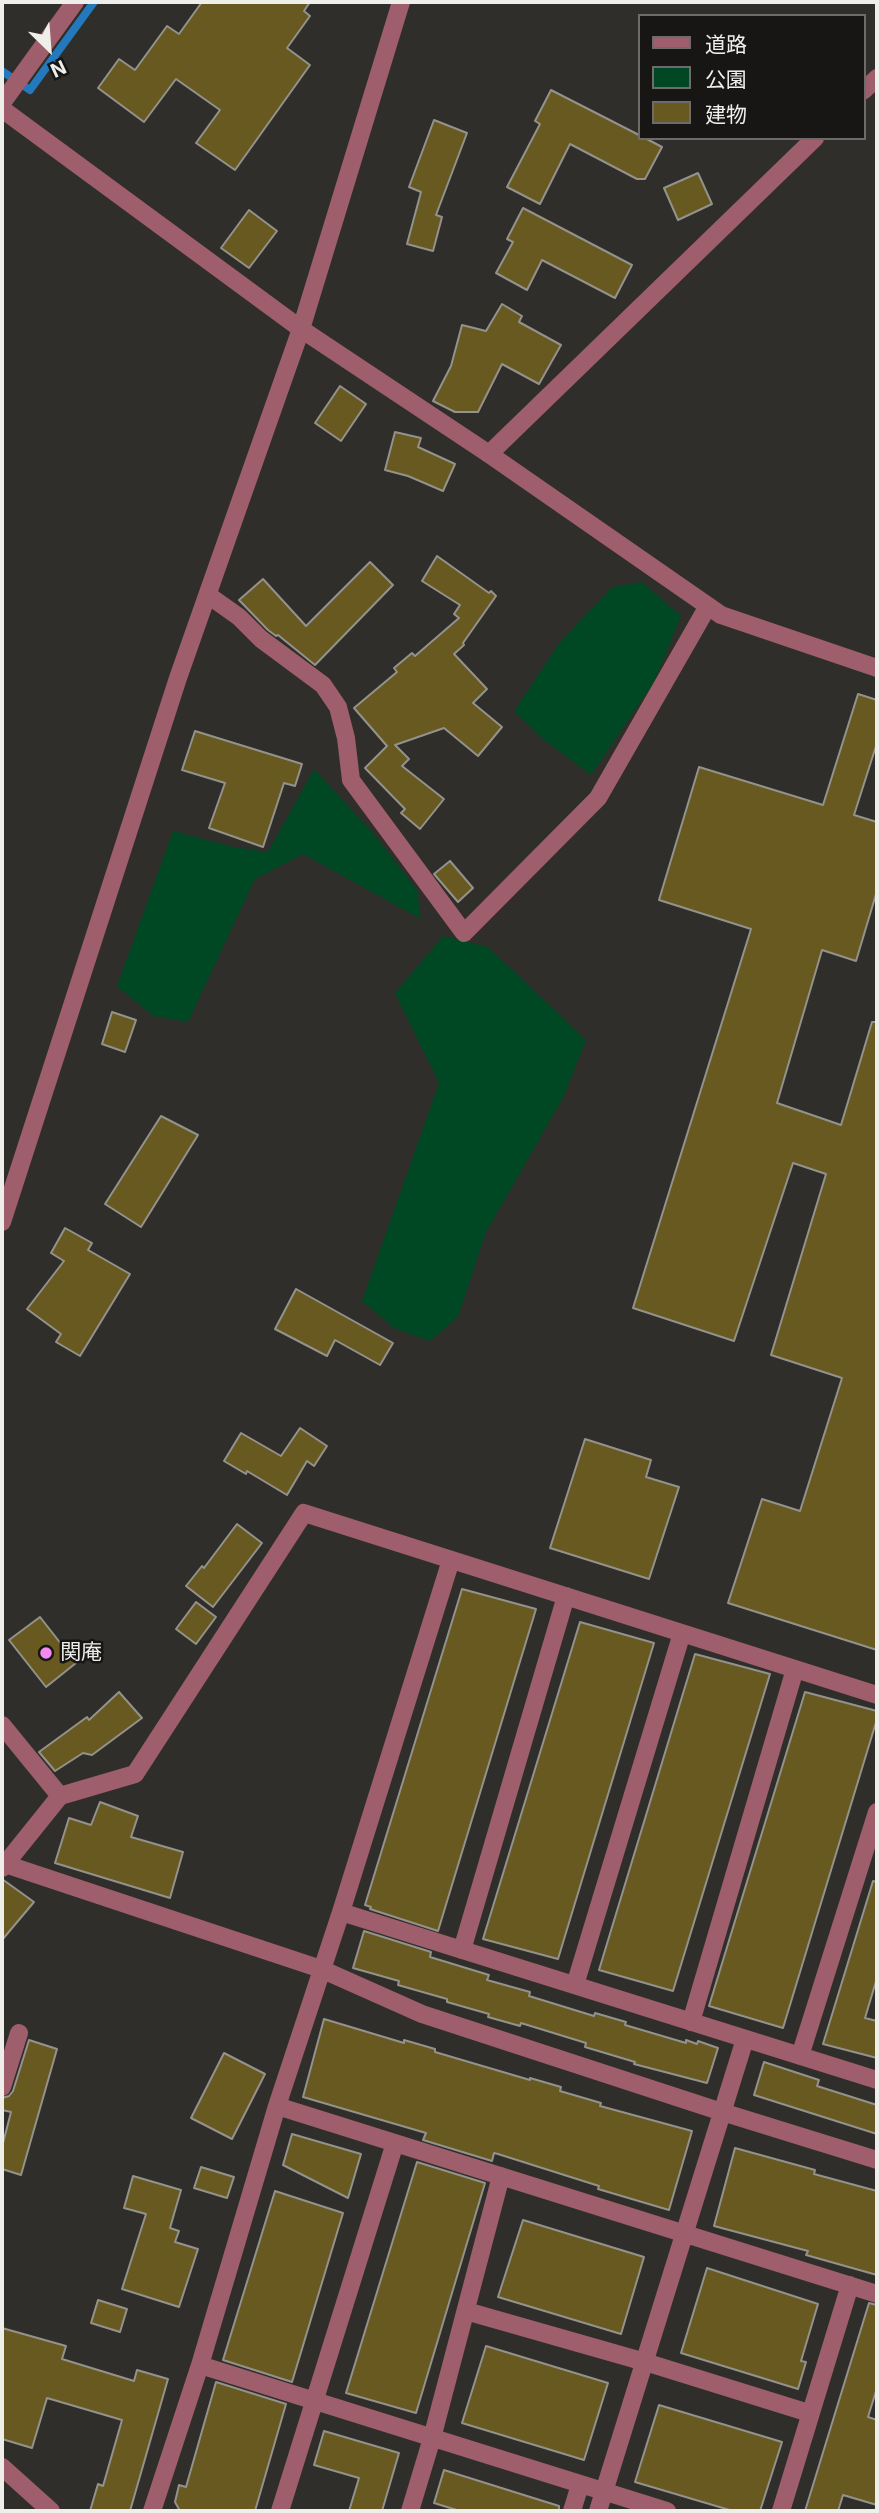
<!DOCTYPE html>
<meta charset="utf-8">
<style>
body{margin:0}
#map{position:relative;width:879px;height:2513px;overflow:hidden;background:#2f2e2a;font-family:Inter,"Noto Sans JP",sans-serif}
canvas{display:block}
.frame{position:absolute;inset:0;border:4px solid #eeeeeb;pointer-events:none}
.legend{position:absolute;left:638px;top:14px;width:228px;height:126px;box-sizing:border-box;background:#171615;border:2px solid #6d6c6b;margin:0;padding:9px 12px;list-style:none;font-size:21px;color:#eeeeeb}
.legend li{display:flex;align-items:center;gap:14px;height:35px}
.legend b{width:35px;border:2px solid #6d6c6b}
.north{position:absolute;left:14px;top:14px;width:70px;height:70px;-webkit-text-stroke:5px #171615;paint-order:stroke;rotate:155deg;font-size:19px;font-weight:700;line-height:28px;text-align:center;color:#eeeeeb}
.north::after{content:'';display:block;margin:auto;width:24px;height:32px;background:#eeeeeb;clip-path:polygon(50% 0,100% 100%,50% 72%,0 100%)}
</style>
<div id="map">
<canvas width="879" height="2513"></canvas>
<div class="frame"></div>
<ul class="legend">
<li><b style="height:9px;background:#9e5e6c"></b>道路</li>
<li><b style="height:19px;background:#004724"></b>公園</li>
<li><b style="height:19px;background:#675920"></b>建物</li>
</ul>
<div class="north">N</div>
</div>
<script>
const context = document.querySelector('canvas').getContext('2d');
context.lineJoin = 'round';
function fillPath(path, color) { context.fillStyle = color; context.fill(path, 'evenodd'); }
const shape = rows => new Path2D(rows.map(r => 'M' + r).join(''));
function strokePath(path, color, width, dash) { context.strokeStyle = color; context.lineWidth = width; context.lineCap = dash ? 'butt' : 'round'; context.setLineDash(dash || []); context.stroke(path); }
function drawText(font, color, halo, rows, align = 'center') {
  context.font = font + ' Inter,"Noto Sans JP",sans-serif'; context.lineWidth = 5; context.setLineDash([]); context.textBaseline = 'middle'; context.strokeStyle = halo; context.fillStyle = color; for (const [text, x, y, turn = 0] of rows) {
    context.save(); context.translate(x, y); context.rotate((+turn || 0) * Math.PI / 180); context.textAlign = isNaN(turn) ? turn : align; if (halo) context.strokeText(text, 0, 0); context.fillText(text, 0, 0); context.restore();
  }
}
fillPath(shape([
 [642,582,681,616,654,682,591,775,543,739,514,711,560,642,612,587],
 [314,769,373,833,417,890,421,919,303,854,255,879,188,1022,153,1016,117,986,173,831,234,847,268,852],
 [443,936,488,947,586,1040,563,1098,486,1232,458,1317,430,1341,394,1328,362,1301,439,1083,395,993]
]), '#004724');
strokePath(shape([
 [2,71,30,90,94,2]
]), '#2379bb', 8);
const building = shape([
 [202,2,310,2,304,11,310,16,287,48,310,65,235,170,196,143,220,110,176,79,144,122,98,88,119,59,135,70,167,26,179,34,202,2],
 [551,90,639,135,639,138,645,138,662,147,645,179,637,179,570,144,540,204,507,187,540,124,535,121,551,90],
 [434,120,467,133,436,215,442,217,433,251,407,244,421,192,409,187,434,120],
 [698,173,712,204,678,220,664,188,698,173],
 [523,208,632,265,615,298,542,260,527,290,496,273,513,242,507,239,523,208],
 [249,210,277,231,249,268,221,248,249,210],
 [502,304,522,316,519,322,561,345,539,384,502,364,478,412,455,412,433,401,451,366,462,325,486,331,502,304],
 [340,386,366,404,341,441,315,423,340,386],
 [395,432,421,438,418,447,455,464,443,491,408,476,385,470,395,432],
 [437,556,489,593,491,591,496,596,463,643,464,645,454,654,487,689,473,703,502,727,478,756,444,728,395,745,409,759,402,766,444,799,420,829,401,813,405,809,365,768,387,746,354,708,397,672,394,668,412,653,415,656,459,618,454,614,460,605,422,581,437,556],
 [370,562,393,585,315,665,278,635,276,636,268,630,239,600,263,579,306,626,370,562],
 [858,694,877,700,877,743,854,815,877,822,877,891,856,961,822,950,777,1103,841,1125,872,1022,877,1022,877,1650,728,1603,762,1499,800,1511,842,1378,771,1355,826,1174,793,1163,734,1341,633,1308,751,929,659,900,699,767,823,805,858,694],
 [195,731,302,764,295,786,284,783,263,847,209,828,225,783,182,770,195,731],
 [450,861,473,888,458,902,434,874,450,861],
 [112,1012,136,1020,125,1052,102,1044,112,1012],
 [161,1116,198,1135,141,1227,105,1204,161,1116],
 [65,1228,92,1243,88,1250,130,1274,80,1356,56,1342,61,1334,27,1309,64,1261,51,1253,65,1228],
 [296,1289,393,1343,380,1365,335,1340,327,1356,275,1329,296,1289],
 [300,1428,327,1446,314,1466,307,1461,287,1495,247,1471,246,1474,224,1461,241,1433,281,1456,300,1428],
 [585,1439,651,1460,646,1477,679,1487,649,1579,550,1548,585,1439],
 [237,1524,262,1543,213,1607,186,1586,202,1566,204,1568,237,1524],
 [462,1589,536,1609,438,1931,370,1909,371,1907,365,1905,462,1589],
 [196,1602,216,1617,196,1644,176,1629,196,1602],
 [40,1617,76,1663,46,1687,9,1640,40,1617],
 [580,1622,654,1643,558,1959,483,1939,580,1622],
 [695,1654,770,1674,673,1991,599,1970,695,1654],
 [119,1692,142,1718,92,1755,83,1753,55,1771,39,1752,87,1717,89,1720,119,1692],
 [805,1692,877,1711,877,1719,783,2028,709,2006,805,1692],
 [100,1802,138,1816,131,1837,183,1852,170,1898,55,1863,69,1818,91,1825,100,1802],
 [2,1879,34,1902,2,1940,2,1879],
 [873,1881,877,1882,877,1978,865,2018,877,2021,877,2058,823,2044,873,1881],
 [364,1931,431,1952,430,1957,489,1975,487,1980,530,1992,529,1996,594,2016,595,2013,626,2022,625,2025,686,2043,686,2040,697,2044,698,2041,718,2048,707,2083,634,2064,635,2062,585,2047,586,2043,521,2023,520,2026,488,2017,489,2014,447,2002,447,1999,398,1985,399,1981,353,1968,364,1931],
 [324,2019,404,2043,404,2040,435,2049,435,2052,530,2080,530,2078,561,2087,560,2091,601,2103,600,2106,692,2131,669,2210,598,2189,599,2186,498,2154,494,2153,492,2161,423,2140,426,2133,303,2097,324,2019],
 [29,2040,57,2049,21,2175,2,2169,2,2147,11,2112,2,2110,2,2098,9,2096,13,2091,29,2040],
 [224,2053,265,2074,232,2139,191,2118,224,2053],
 [764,2062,819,2080,817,2086,877,2105,877,2134,754,2095,764,2062],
 [292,2134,361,2154,348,2198,283,2165,292,2134],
 [735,2148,815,2170,814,2174,877,2191,877,2275,806,2255,808,2251,714,2226,735,2148],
 [417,2162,485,2183,416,2413,346,2393,417,2162],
 [201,2167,234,2177,227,2198,194,2188,201,2167],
 [133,2176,181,2190,170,2228,179,2231,175,2242,198,2249,179,2307,122,2289,146,2214,124,2208,133,2176],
 [275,2191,343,2213,292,2382,223,2360,275,2191],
 [523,2220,644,2257,621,2334,498,2297,523,2220],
 [707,2268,818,2304,801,2361,806,2362,798,2389,681,2353,707,2268],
 [98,2300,127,2309,120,2332,91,2323,98,2300],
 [869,2303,877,2305,877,2388,868,2417,877,2420,877,2505,843,2495,838,2511,805,2511,869,2303],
 [2,2328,66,2346,62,2359,134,2381,137,2370,168,2379,130,2511,90,2511,98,2484,103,2486,122,2420,47,2398,32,2448,2,2439,2,2328],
 [486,2346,608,2383,584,2460,462,2423,486,2346],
 [216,2382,286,2404,255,2511,180,2511,175,2502,179,2485,186,2487,216,2382],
 [659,2405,782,2442,760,2511,733,2511,635,2482,659,2405],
 [324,2431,399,2453,382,2511,349,2511,359,2478,314,2465,324,2431],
 [444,2470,559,2506,559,2511,460,2511,434,2503,444,2470]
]);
fillPath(building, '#675920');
strokePath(building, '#93928d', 2);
strokePath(shape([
 [863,91,877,78],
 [2,103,75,2],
 [489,454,815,138],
 [208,595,239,617,261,639,323,685,338,707,346,738,351,780,464,933,598,798,708,606],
 [2,1725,60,1796,135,1774,304,1513,877,1695],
 [5,1864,321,1969,422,2014,722,2112,877,2160],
 [2,1868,60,1796],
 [341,1912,877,2080],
 [462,1950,566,1596],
 [575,1985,682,1633],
 [691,2022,795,1669],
 [800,2056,877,1812],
 [2,2087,19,2033],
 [277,2106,877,2294],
 [466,2311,645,2362,809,2413],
 [200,2365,667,2511],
 [2,2467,51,2511],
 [152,2511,200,2365,277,2106,341,1912,451,1560],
 [280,2511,395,2143],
 [410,2511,432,2438,501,2176],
 [572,2511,580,2485],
 [598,2511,745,2039],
 [781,2511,850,2285]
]), '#9e5e6c', 18);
strokePath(shape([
 [2,109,301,329,489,454,721,615,877,668],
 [2,1222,178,678,301,329,401,2]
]), '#9e5e6c', 18);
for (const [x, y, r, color] of [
 [46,1653,7,"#f489f0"]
]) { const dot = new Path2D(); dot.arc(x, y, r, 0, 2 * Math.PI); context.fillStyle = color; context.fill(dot); strokePath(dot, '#171615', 2.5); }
drawText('21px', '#eeeeeb', '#171615', [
 ["関庵",60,1653]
], 'left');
</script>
